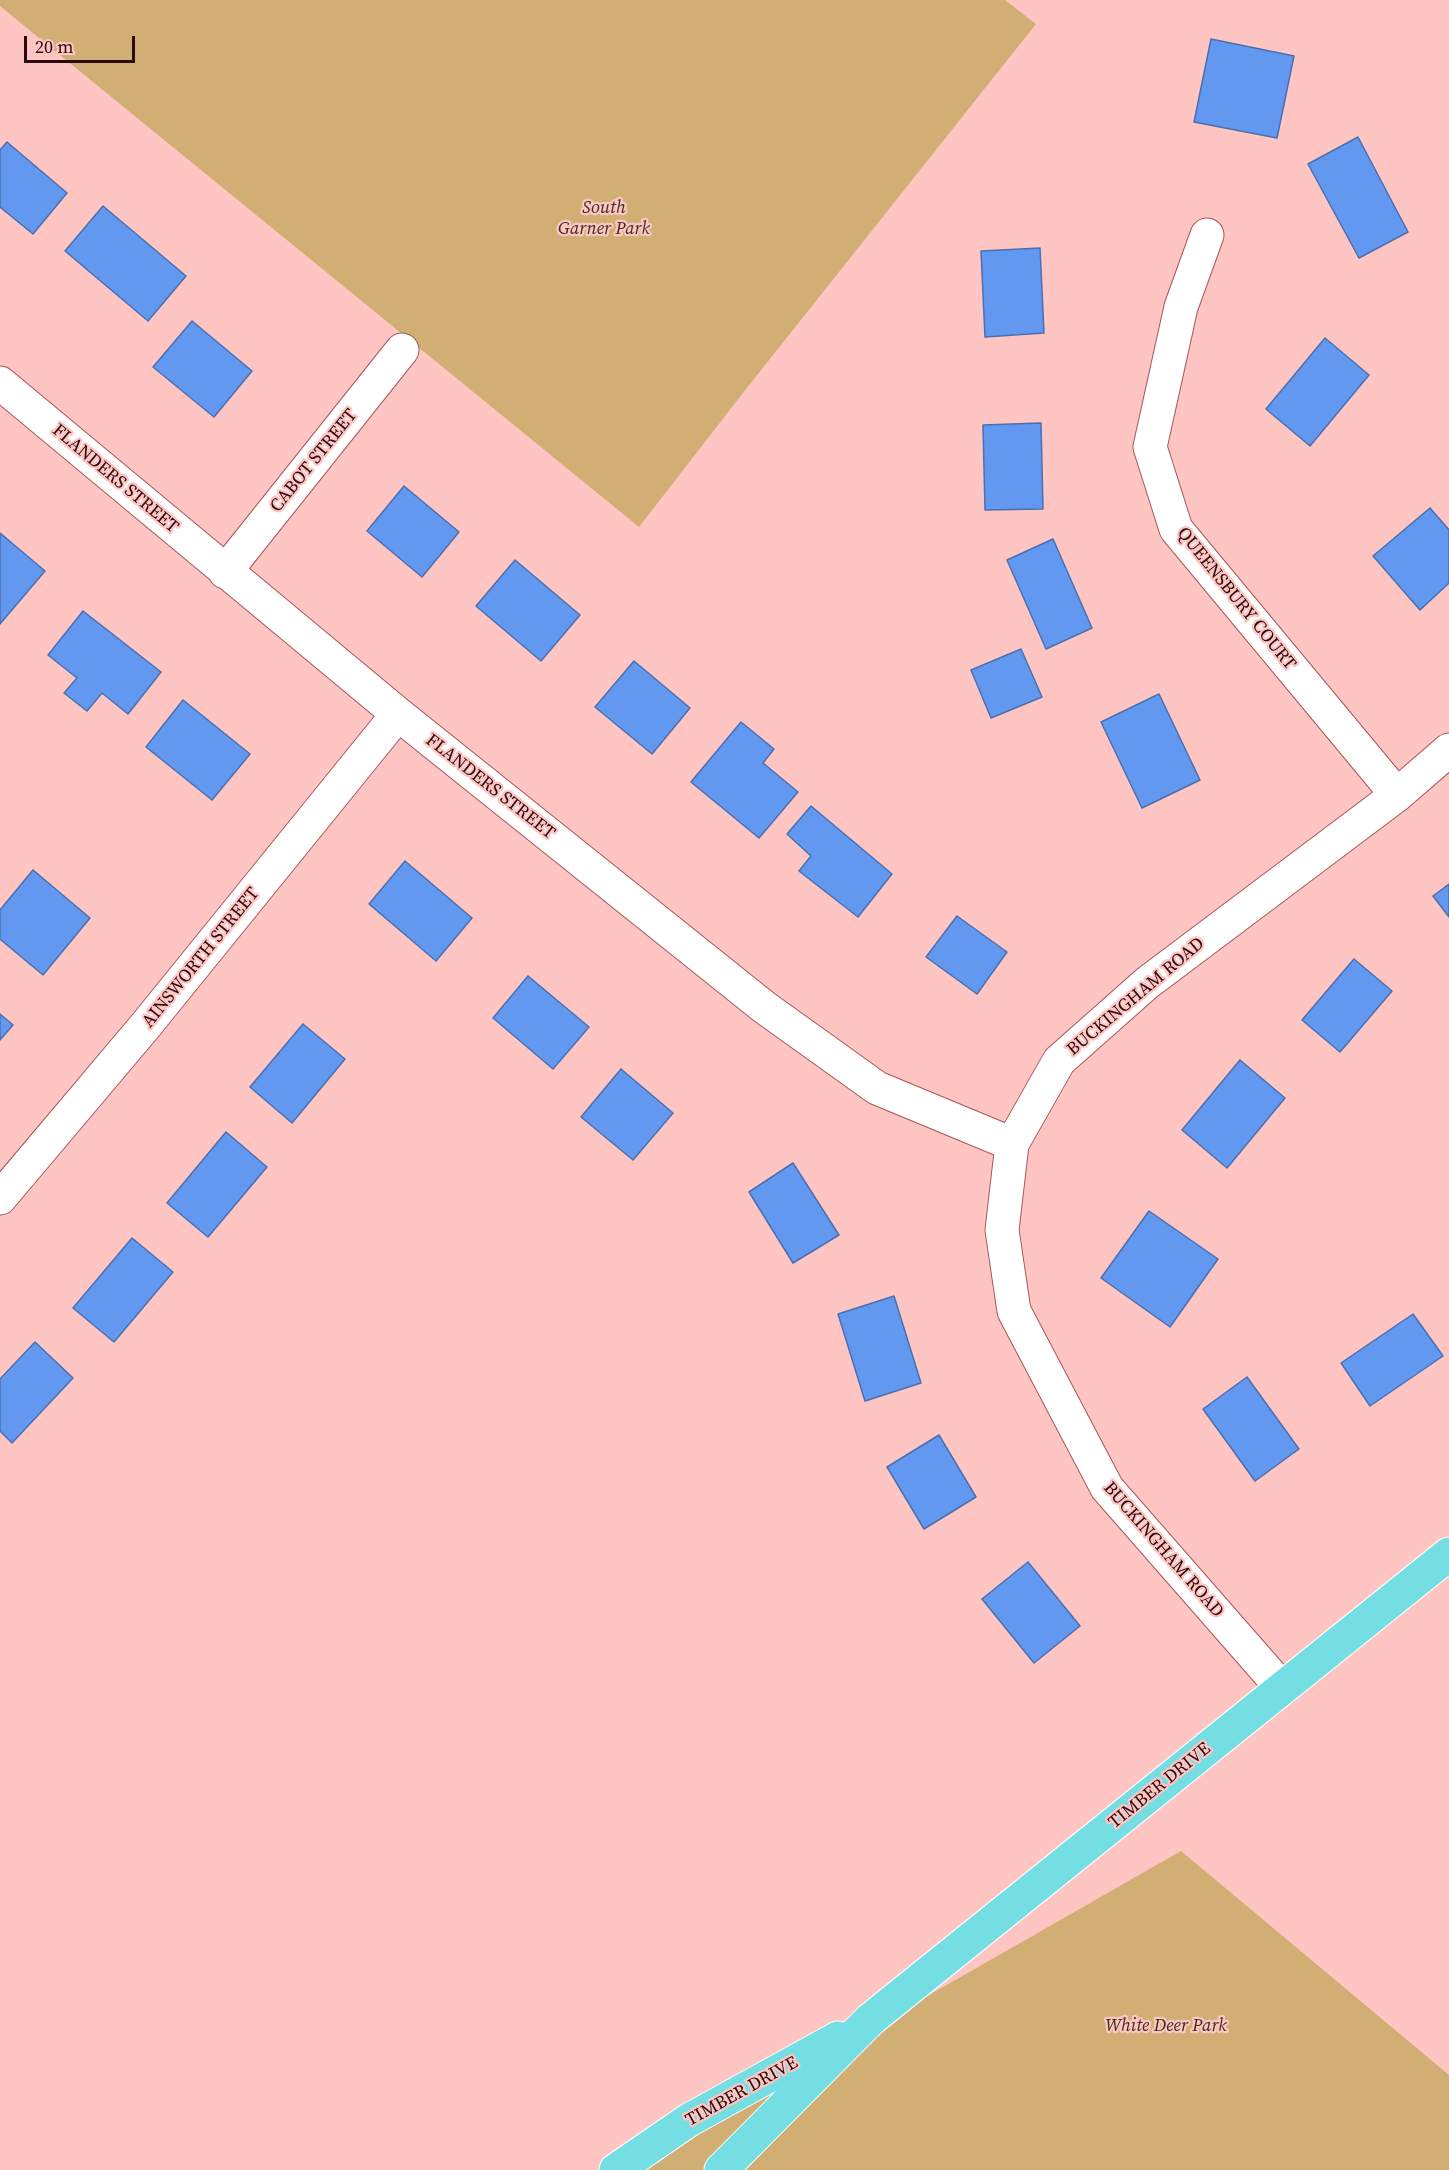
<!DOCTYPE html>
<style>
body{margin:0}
#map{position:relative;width:1449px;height:2170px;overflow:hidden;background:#fec5c3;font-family:"Source Serif 4",serif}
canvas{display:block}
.scale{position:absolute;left:24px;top:36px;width:111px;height:27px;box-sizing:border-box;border:3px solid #2b0a0c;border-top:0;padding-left:8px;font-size:18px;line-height:21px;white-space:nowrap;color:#2b0a0c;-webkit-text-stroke:4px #fec5c3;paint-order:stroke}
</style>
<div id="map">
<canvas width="1449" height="2170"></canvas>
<div class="scale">20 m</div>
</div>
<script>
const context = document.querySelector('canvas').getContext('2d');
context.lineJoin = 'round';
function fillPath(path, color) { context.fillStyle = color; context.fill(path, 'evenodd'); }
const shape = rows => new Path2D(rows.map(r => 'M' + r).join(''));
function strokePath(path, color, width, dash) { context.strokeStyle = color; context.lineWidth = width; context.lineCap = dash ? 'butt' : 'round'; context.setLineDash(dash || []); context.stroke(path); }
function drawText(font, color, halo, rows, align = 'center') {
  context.font = font + ' "Source Serif 4",serif'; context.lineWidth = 4.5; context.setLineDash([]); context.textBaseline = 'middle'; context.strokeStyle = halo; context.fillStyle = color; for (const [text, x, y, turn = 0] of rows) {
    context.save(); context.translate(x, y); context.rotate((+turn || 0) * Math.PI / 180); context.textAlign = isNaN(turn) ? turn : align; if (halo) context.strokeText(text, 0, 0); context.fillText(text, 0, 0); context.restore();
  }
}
fillPath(shape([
 [0,0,1005,0,1036,24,746,389,639,527,39,38,0,6],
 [1181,1851,1449,2075,1449,2170,623,2170]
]), '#d1ae73');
const building = shape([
 [1211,39,1294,56,1277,138,1194,122,1211,39],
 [1358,137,1408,232,1359,258,1308,164,1358,137],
 [7,142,67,193,33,234,0,207,0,150,7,142],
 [103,206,186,276,148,321,65,251,103,206],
 [1040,248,1044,333,985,337,981,251,1040,248],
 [192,321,252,371,214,417,153,367,192,321],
 [1325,338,1369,375,1310,446,1266,409,1325,338],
 [1041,423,1043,509,985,510,983,425,1041,423],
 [404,486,459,532,422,577,367,531,404,486],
 [1430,508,1449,530,1449,583,1420,610,1373,556,1430,508],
 [0,533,45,571,0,624,0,533],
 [1053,539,1092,628,1046,649,1007,560,1053,539],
 [515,560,580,615,541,661,476,606,515,560],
 [83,611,161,672,128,714,102,693,87,711,64,693,77,678,48,655,83,611],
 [1021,649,1042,697,991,718,971,670,1021,649],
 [634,661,690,708,652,754,595,707,634,661],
 [1159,694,1200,780,1142,808,1101,722,1159,694],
 [183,700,250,754,212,800,146,747,183,700],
 [741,722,774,749,763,763,798,792,759,838,691,782,741,722],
 [811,806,892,874,858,917,799,871,811,856,787,834,811,806],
 [405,861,472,918,436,961,369,904,405,861],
 [33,870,90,918,43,975,0,939,0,910,33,870],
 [1449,884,1449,917,1433,896,1449,884],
 [957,916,1007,952,977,994,926,957,957,916],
 [1354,959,1392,991,1340,1052,1302,1020,1354,959],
 [528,976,589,1027,553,1069,493,1018,528,976],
 [0,1014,13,1025,0,1040,0,1014],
 [303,1024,345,1059,292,1123,250,1087,303,1024],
 [1240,1060,1285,1098,1227,1168,1182,1130,1240,1060],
 [621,1069,673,1113,633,1160,581,1117,621,1069],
 [226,1132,267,1167,208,1237,167,1203,226,1132],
 [793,1163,839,1235,793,1263,749,1192,793,1163],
 [1149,1211,1218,1259,1170,1327,1101,1278,1149,1211],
 [132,1238,173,1272,114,1342,73,1308,132,1238],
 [894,1296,921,1383,865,1401,838,1314,894,1296],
 [1413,1314,1443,1356,1370,1406,1341,1363,1413,1314],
 [35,1342,73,1378,12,1443,0,1431,0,1379,35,1342],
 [1247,1377,1299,1449,1255,1481,1203,1409,1247,1377],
 [939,1435,976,1497,924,1529,887,1467,939,1435],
 [1028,1562,1080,1626,1034,1663,982,1599,1028,1562]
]);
fillPath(building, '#6398f1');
strokePath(building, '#4970b0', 1.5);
const minor = shape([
 [1207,235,1181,307,1150,447,1176,529,1397,795],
 [0,383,398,714,764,1007,877,1088,1012,1144],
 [225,572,402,350],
 [0,1198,146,1025,398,714],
 [1282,1688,1107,1488,1014,1311,1002,1230,1012,1144,1059,1061,1147,983,1397,795,1449,750]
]);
const major = shape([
 [616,2170,689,2120,838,2038],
 [721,2170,871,2019,1449,1554]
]);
strokePath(minor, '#a95557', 35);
strokePath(major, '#fff', 35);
strokePath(minor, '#fff', 33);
strokePath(major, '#74dee3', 33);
drawText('italic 18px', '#3a2f1c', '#fec5c3', [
 ["South",604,208],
 ["Garner Park",604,229],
 ["White Deer Park",1166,2026]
]);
drawText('18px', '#2b0a0c', '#fec5c3', [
 ["CABOT STREET",314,461,-51],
 ["FLANDERS STREET",115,479,40],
 ["QUEENSBURY COURT",1236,599,51],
 ["FLANDERS STREET",490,787,38],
 ["AINSWORTH STREET",201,958,-51],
 ["BUCKINGHAM ROAD",1136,997,-40],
 ["BUCKINGHAM ROAD",1163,1550,49],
 ["TIMBER DRIVE",1160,1786,-39],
 ["TIMBER DRIVE",742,2092,-29]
]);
</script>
